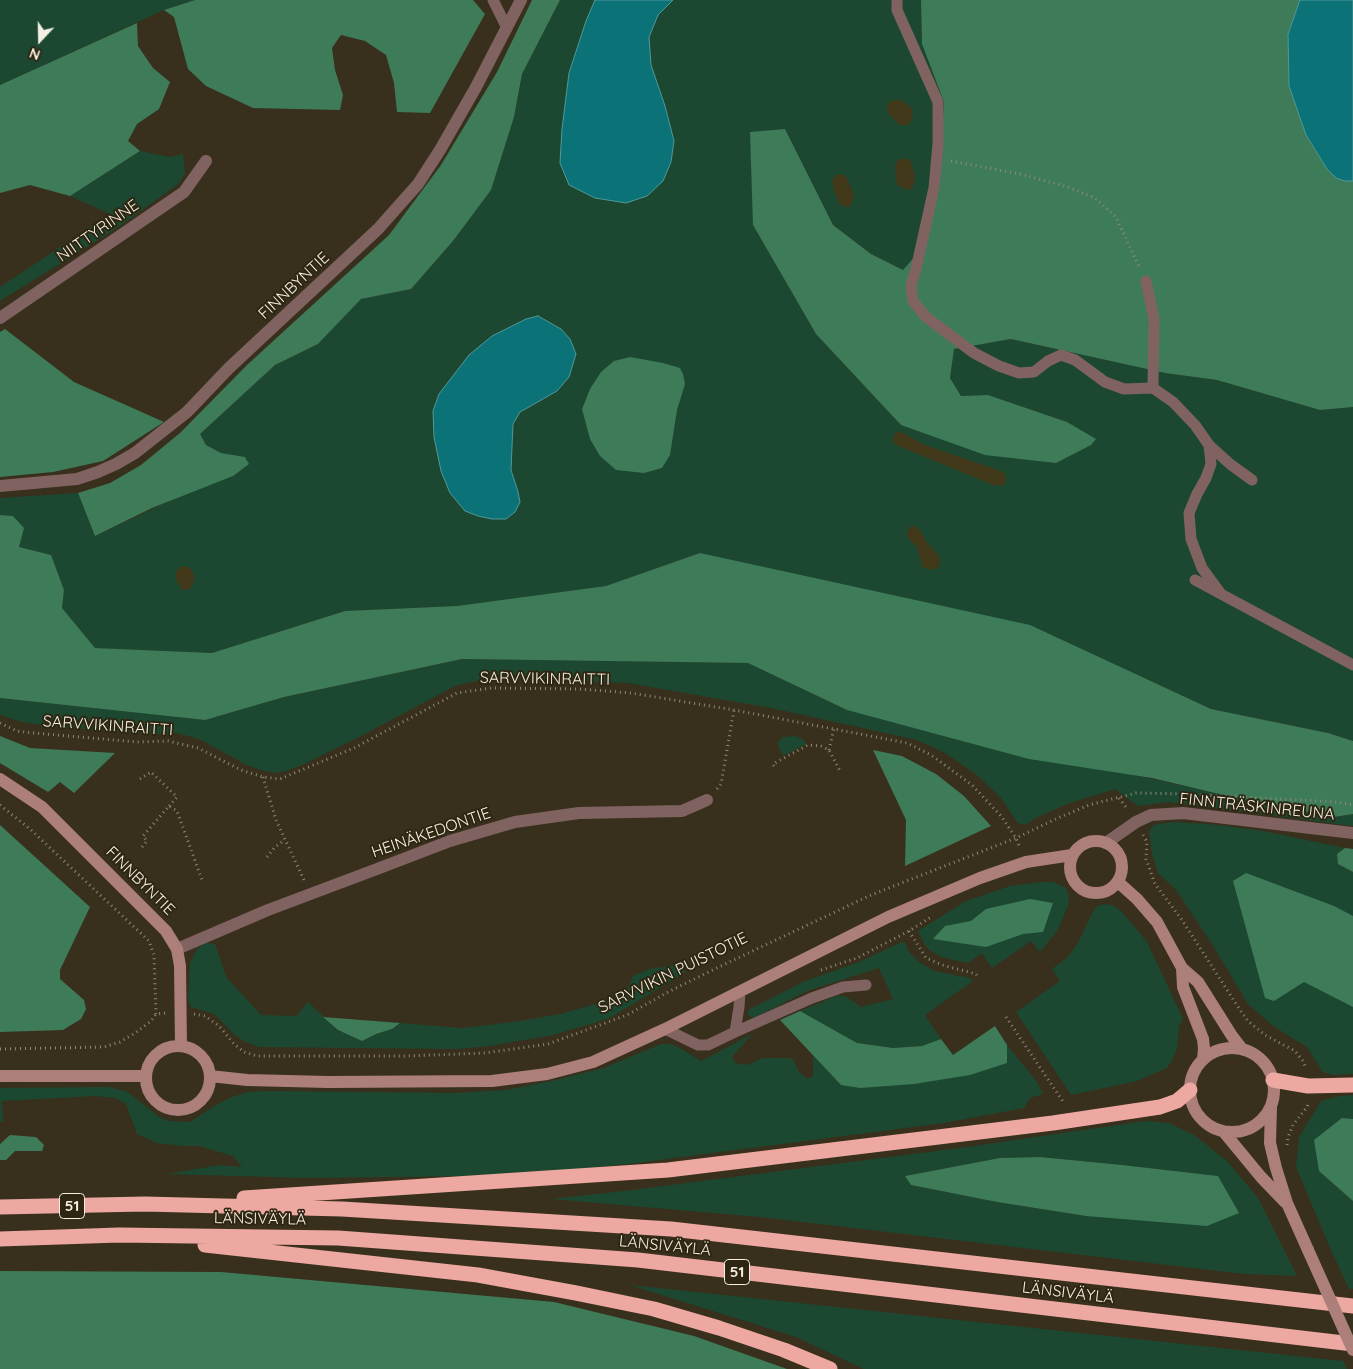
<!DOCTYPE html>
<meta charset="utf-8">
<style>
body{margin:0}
#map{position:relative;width:1353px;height:1369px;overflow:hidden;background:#38301c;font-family:Quicksand,sans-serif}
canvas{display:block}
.north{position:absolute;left:15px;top:15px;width:50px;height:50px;-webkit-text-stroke:4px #2e2612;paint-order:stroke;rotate:201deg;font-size:14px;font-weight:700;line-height:20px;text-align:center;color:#f4f0e3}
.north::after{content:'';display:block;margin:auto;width:18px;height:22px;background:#f4f0e3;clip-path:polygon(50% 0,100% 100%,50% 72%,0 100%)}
</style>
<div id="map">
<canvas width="1353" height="1369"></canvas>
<div class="north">N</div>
</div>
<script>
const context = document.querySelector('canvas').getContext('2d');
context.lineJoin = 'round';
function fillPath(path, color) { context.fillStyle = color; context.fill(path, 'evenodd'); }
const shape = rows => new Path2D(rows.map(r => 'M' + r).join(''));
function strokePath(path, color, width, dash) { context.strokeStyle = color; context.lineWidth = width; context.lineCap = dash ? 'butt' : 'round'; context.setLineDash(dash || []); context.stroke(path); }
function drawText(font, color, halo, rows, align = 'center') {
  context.font = font + ' Quicksand,sans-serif'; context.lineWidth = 4; context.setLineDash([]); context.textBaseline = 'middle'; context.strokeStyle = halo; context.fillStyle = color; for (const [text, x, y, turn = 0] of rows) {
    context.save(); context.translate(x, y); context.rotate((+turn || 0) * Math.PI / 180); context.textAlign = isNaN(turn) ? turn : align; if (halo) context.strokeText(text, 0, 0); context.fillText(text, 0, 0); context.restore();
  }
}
fillPath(shape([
 [0,0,195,0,164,10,0,85],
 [560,0,921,0,922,44,944,102,938,193,925,245,903,270,871,254,833,225,785,129,753,225,816,334,901,425,1067,422,988,395,961,396,950,378,954,349,1011,339,1165,373,1217,380,1320,410,1353,407,1353,741,1328,733,1211,709,1117,666,700,553,607,586,457,606,345,611,212,653,94,648,62,608,64,590,30,550,19,547,13,516,0,515,0,498,78,493,95,536,248,464,245,457,221,453,206,445,200,434,275,365,318,344,361,299,411,289,453,241,491,190,514,117,522,74],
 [140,151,170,157,183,154,185,174,178,184,117,228,0,301,0,287,110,214,70,196],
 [462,659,748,663,847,710,1215,793,1334,817,1353,814,1353,826,1169,802,1138,806,1115,789,1067,804,1036,818,1025,825,1018,823,1000,797,977,775,945,753,917,740,771,708,628,683,523,679,485,679,455,686,359,737,302,765,286,771,276,773,261,770,247,765,199,739,177,733,155,734,54,727,22,722,0,715,0,698,205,720,284,697],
 [796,736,804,740,806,744,783,756,777,743,783,737],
 [1172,822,1209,824,1263,831,1345,848,1337,854,1338,864,1353,872,1353,1074,1333,1075,1323,1072,1307,1047,1273,1026,1248,1004,1212,944,1176,890,1158,873,1152,854,1149,831,1154,825],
 [1040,882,1053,882,1066,888,1068,894,1069,903,1058,930,1040,952,1031,941,992,968,982,953,968,963,941,957,931,951,925,945,918,931,966,901,1010,886],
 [1104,904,1113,905,1123,913,1147,942,1183,1019,1179,1026,1177,1048,1173,1059,1167,1068,1137,1081,1071,1095,1016,1012,1060,981,1052,969,1068,957,1079,941,1091,915,1097,906],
 [904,941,909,952,919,962,935,971,969,978,973,981,925,1015,941,1039,922,1046,893,1048,857,1043,800,1011,837,996,845,996,861,1007,893,999,879,968,807,991,754,1018,749,1016,748,1012,750,1009,803,982,859,962],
 [206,943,215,944,226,977,261,1015,296,1016,308,1002,338,1030,362,1041,376,1034,392,1029,400,1023,463,1028,520,1021,560,1014,599,1003,626,992,633,976,650,969,676,965,686,972,608,1019,553,1035,489,1046,457,1049,259,1047,245,1042,234,1034,214,1014,191,1007,188,1000,190,963,197,949],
 [752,1034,732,1057,736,1063,747,1065,763,1058,792,1058,799,1072,808,1079,813,1076,813,1055,841,1085,1007,1063,1007,1045,1037,1082,1043,1094,1030,1098,1024,1108,944,1123,628,1164,554,1171,467,1176,308,1178,167,1174,220,1165,242,1167,233,1156,199,1146,183,1146,157,1143,137,1134,126,1104,116,1098,95,1096,2,1101,3,1121,0,1122,0,1088,108,1087,128,1092,159,1117,169,1121,190,1122,216,1105,232,1097,248,1092,268,1091,455,1093,507,1090,556,1080,604,1068,661,1044,670,1044,680,1048,701,1061],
 [1353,1095,1353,1119,1342,1118,1319,1171,1353,1201,1353,1289,1349,1289,1331,1250,1296,1167,1299,1137,1321,1101,1340,1096],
 [1145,1121,1169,1123,1194,1135,1227,1161,1258,1198,1297,1276,1244,1274,760,1217,551,1199,624,1191,960,1148],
 [1040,1157,1122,1165,1218,1176,1086,1216,997,1202,911,1185,905,1176,1000,1158],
 [630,1285,1343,1361,1347,1369,864,1369,796,1337]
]), '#1c4831');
fillPath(shape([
 [195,0,473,0,485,14,430,113,397,112,394,83,386,55,365,41,341,35,332,48,335,70,343,95,340,110,253,108,206,86,188,69,174,17,164,10],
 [532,0,560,0,522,74,514,117,491,190,453,241,411,289,361,299,318,344,275,365,200,434,206,445,221,453,245,457,249,464,233,476,152,508,95,536,78,493,110,483,141,465,180,433,247,365,389,235,441,165,497,72],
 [921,0,1300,0,1288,34,1306,135,1327,169,1336,178,1345,181,1353,181,1353,407,1320,410,1217,380,1165,373,1011,339,954,349,950,378,961,396,988,395,1067,422,1096,439,1091,445,1056,463,985,455,901,425,816,334,753,225,750,132,785,129,833,225,871,254,903,270,925,245,938,193,944,102,922,44],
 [137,23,138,46,153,68,170,82,159,109,137,124,128,141,140,151,70,196,30,185,0,193,0,85],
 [5,329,74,382,164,422,103,461,53,472,0,477,0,332],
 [630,357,663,363,680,368,683,374,685,384,677,410,670,455,662,468,644,473,616,470,600,456,590,439,582,409,590,389,601,372,614,361],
 [0,515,13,516,24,528,19,547,51,555,64,590,62,608,95,648,212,653,345,611,457,606,606,586,700,553,1030,625,1211,709,1328,733,1353,741,1353,814,1334,817,1215,793,1152,778,1029,759,847,710,748,663,462,659,284,697,205,720,0,698],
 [0,736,30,748,115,753,74,793,60,782,48,792,0,763],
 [873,750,902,756,936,774,964,796,991,826,905,866,906,820],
 [0,825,90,907,60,970,60,979,84,1000,86,1009,81,1019,63,1030,0,1032],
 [1345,848,1353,849,1353,872,1338,864,1337,854],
 [1246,873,1334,906,1353,916,1353,1007,1304,982,1274,1001,1265,998,1233,881],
 [1030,899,1053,903,1043,932,1023,934,986,947,933,939,945,926,971,921,986,909],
 [800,1011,857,1043,893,1048,922,1046,941,1039,953,1055,995,1026,1007,1045,1007,1063,970,1075,914,1084,860,1088,841,1085,780,1020],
 [323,1017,400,1023,392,1029,376,1034,362,1041,338,1030],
 [1342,1118,1353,1119,1353,1201,1319,1171,1314,1140],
 [10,1135,36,1137,44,1145,42,1151,15,1151,6,1160,0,1160,0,1144],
 [1040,1157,1122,1165,1218,1176,1239,1213,1207,1226,1086,1216,997,1202,911,1185,905,1176,1000,1158],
 [0,1271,221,1272,554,1302,694,1336,787,1369,0,1369]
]), '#3e7b59');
fillPath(shape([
 [895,100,901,100,907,104,912,109,913,115,909,125,899,125,888,113,887,108,889,102],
 [901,158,910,160,915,175,914,184,912,188,908,190,898,186,896,180,895,166,897,161],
 [841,174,846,176,853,192,854,198,850,207,845,207,840,204,834,192,832,180,836,175],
 [899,431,925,445,998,470,1004,473,1006,478,1005,484,1001,486,993,485,896,445,893,441,894,435],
 [915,526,921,531,925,540,939,556,940,565,935,570,923,568,917,547,908,538,907,532,910,527],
 [185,566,190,568,194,575,194,581,190,589,182,590,176,580,176,572,180,567]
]), '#403818');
const water = shape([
 [595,0,673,0,658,15,649,37,651,65,665,106,674,141,671,162,663,181,647,196,626,203,595,198,569,185,560,163,562,129,569,73,586,21,595,0],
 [1300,0,1353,0,1353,181,1345,181,1336,178,1327,169,1306,135,1289,86,1288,34,1300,0],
 [538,316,561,329,570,339,576,354,569,377,557,391,520,412,513,424,511,470,518,492,520,502,515,512,506,519,492,519,478,516,465,511,450,493,441,471,434,437,433,411,439,394,469,355,492,336,526,319,538,316]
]);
fillPath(water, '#0b7377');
strokePath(water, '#519897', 1);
strokePath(shape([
 [951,161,1020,174,1068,187,1095,198,1116,217,1140,269],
 [0,723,17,731,34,733,137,742,168,741,198,748,241,770,263,777,280,779,354,748,457,693,492,688,579,689,631,693,734,710,907,743,931,755,972,785,1001,816,1016,838,1020,848],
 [829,750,834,728],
 [774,766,773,764,808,745,821,746,829,750,840,771],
 [263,777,276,820,304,880],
 [140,779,151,772,177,797,169,806],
 [717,789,721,784,734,710],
 [1119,798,1128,810],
 [0,805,30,829,149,941,154,955,156,1014],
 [1143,835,1147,842,1146,859,1155,884,1182,920,1240,1010,1248,1021,1265,1035,1295,1051,1303,1061,1306,1069],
 [142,847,147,841,143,836,169,806,177,811,202,880],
 [267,857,275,847,285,840],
 [909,931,926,958,942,965,976,974,979,978],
 [821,970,857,958,909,931,931,917],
 [194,1014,205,1016,219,1026,234,1044,244,1052,257,1056,405,1056,485,1053,548,1044,627,1015,670,991,723,965,871,895,1016,838,1058,818,1089,805,1136,793,1189,794,1337,802,1353,805],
 [1006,1017,1064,1103],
 [0,1049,104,1047,120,1042,135,1033,151,1021,156,1014,166,1013],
 [1287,1145,1288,1137,1293,1125,1307,1107,1309,1102]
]), '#908979', 3, [1, 4]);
strokePath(shape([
 [493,0,507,28],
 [897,0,897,10,938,102,938,144,934,188,916,269,911,286,913,301,926,317,974,353,999,366,1019,373,1034,372,1048,361,1061,355,1075,360,1105,382,1124,389,1153,388,1173,402,1195,425,1209,445,1230,464,1252,480],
 [1146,281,1154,319,1153,388],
 [1195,580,1221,594,1202,568,1191,539,1189,513,1197,494,1206,478,1211,464,1209,445],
 [1221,594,1353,665],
 [665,1029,698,1045,708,1045,735,1032,739,1007,740,992],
 [735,1032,812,998,843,987,866,985]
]), '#806361', 11);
strokePath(shape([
 [0,318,184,192,206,161],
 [0,486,77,479,98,472,116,464,135,453,187,412,229,368,378,229,418,184,440,150,476,87,521,0],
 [1106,843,1136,822,1151,815,1183,813,1353,833],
 [177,949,268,910,377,869,450,841,515,822,579,813,682,811,707,800]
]), '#806361', 12);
strokePath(shape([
 [0,779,42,807,166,931,177,949,180,966,181,1046],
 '1070 867a26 26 0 1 1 52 0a26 26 0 1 1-52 0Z',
 [1118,882,1137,899,1157,922,1182,968,1183,987,1203,1039,1204,1048,1203,1060],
 [1182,968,1198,982,1232,1036,1242,1049],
 '146 1078a32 32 0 1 1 64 0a32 32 0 1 1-64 0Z',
 '1190 1090a42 42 0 1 1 84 0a42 42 0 1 1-84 0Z',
 [0,1076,145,1076],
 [210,1076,247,1080,328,1082,492,1081,547,1074,593,1062,665,1029,888,917,980,878,1026,862,1072,855],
 [1271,1107,1270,1143,1276,1168,1287,1203,1308,1250],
 [1223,1131,1261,1177,1285,1202]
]), '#ac7f7b', 12);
strokePath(shape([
 [1273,1080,1308,1086,1353,1085],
 [244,1198,668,1170,1053,1123,1160,1107,1177,1101,1190,1090],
 [0,1207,145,1204,342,1209,671,1229,1353,1306],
 [0,1239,119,1235,338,1238,638,1260,1353,1344],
 [205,1245,478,1275,576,1293,654,1309,719,1328,784,1350,830,1369]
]), '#eda8a2', 15);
strokePath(shape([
 [1308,1250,1353,1350]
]), '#ac7f7b', 12);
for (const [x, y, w] of [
 [72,1206,25],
 [737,1272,25]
]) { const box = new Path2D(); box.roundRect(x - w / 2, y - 12.5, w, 25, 4); context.fillStyle = '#2e2612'; context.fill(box); strokePath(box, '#f4f0e3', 1); }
drawText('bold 15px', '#f4f0e3', null, [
 ["51",72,1206],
 ["51",737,1272]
]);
drawText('16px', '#f4f0e3', '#2e2612', [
 ["NIITTYRINNE",98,231,-35],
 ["FINNBYNTIE",294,286,-43],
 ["SARVVIKINRAITTI",545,679,1],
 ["SARVVIKINRAITTI",108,726,4],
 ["FINNTRÄSKINREUNA",1257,807,6],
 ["HEINÄKEDONTIE",431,833,-19],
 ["FINNBYNTIE",140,881,45],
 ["SARVVIKIN PUISTOTIE",673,973,-26],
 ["LÄNSIVÄYLÄ",260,1219,1],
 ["LÄNSIVÄYLÄ",665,1246,6],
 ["LÄNSIVÄYLÄ",1068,1293,7]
]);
</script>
